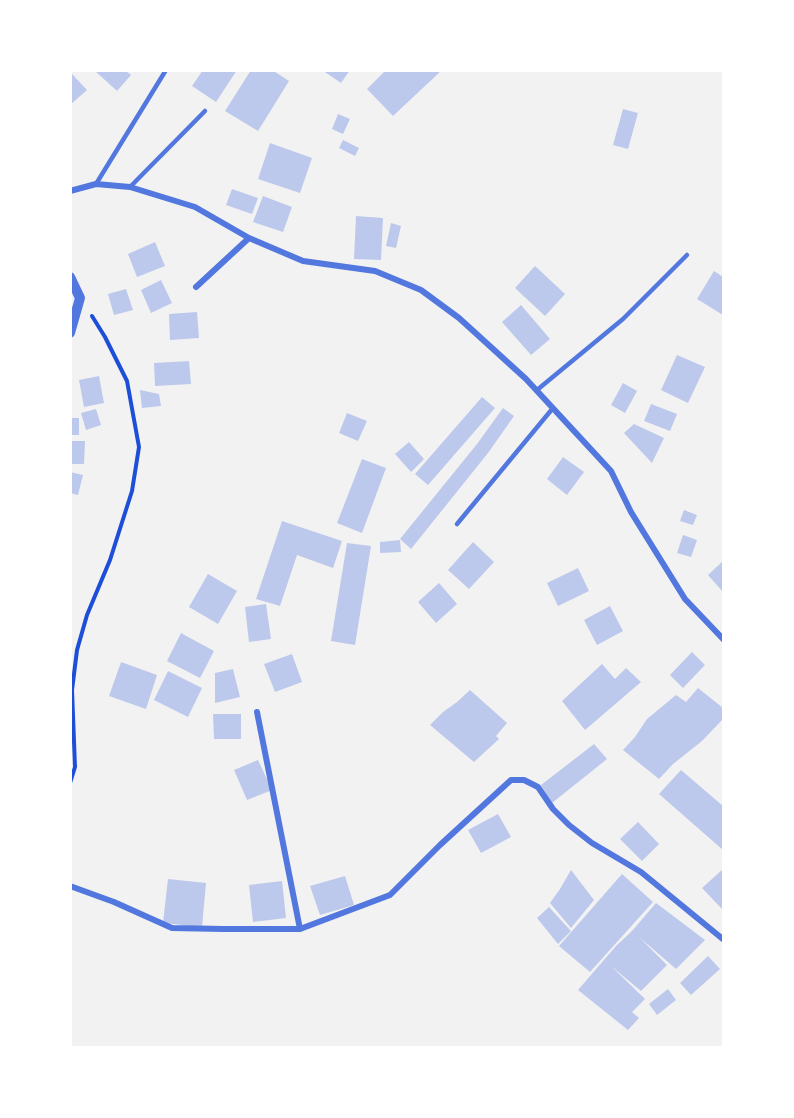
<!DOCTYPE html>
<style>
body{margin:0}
#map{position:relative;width:794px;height:1118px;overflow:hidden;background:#f2f2f2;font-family:"Exo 2",sans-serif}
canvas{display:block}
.frame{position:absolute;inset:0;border:72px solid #fff;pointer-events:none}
</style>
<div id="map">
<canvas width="794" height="1118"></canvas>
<div class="frame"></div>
</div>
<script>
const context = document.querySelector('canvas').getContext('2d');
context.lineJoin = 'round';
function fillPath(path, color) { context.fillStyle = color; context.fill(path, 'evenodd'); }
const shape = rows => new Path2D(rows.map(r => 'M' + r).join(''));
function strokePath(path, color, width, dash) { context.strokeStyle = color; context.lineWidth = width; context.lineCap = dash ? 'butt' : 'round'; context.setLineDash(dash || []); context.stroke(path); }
fillPath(shape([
 [94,70,125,70,131,75,117,91],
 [203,70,237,70,216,102,192,86],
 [251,70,272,70,289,81,258,131,225,111],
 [322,70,350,70,341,83],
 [386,70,442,70,393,116,367,89],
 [72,74,87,90,70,105,70,75],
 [623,109,638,113,628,149,613,145],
 [338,114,350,119,343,134,332,129],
 [343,140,359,148,355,156,339,148],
 [270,143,312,158,300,193,258,179],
 [232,189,258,198,252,214,226,205],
 [263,196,292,207,283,232,253,222],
 [356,216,383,218,381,260,354,259],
 [391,223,401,226,396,248,386,246],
 [155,242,165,266,137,277,128,254],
 [535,266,565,294,545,316,515,288],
 [714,271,723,277,723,315,697,299],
 [161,280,172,303,151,313,141,290],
 [126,289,133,310,114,315,108,294],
 [521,305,550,339,531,355,502,322],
 [197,312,199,338,170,340,169,314],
 [677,355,705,367,688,403,661,390],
 [189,361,191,384,155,386,154,363],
 [99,376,104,403,84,407,79,380],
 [623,383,637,391,625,413,611,405],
 [140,390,159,394,161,406,142,408],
 [482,397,495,408,428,485,415,474],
 [651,404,677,414,670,431,644,421],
 [503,408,514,416,488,453,411,549,400,539,477,444],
 [96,409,101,425,86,430,81,413],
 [347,413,367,421,358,441,339,433],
 [70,418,79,418,79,435,70,435],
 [634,424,664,438,652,463,624,433],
 [70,441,85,441,84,464,70,464],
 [409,442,424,459,411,472,395,454],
 [563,457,584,472,567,495,547,479],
 [362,459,386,468,362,533,337,523],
 [70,472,83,475,78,495,70,493],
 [684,510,697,515,693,525,680,521],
 [282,521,342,541,333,568,297,555,280,606,256,599],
 [683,535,697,540,691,557,677,553],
 [400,540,401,552,380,553,380,542],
 [473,542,494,562,469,589,448,570],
 [347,543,371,546,355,645,331,641],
 [723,561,723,592,708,575],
 [578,568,589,591,558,606,547,583],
 [208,574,237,591,218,624,189,607],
 [439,583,457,604,436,623,418,602],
 [266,604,271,639,249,642,245,607],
 [610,606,623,631,597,645,584,620],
 [181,633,214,651,200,678,167,661],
 [692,652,705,665,683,688,670,675],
 [292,654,302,682,275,692,264,664],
 [121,662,157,675,146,709,109,696],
 [602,664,615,679,626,668,641,682,585,730,562,701],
 [233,669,240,697,215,703,215,673],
 [168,671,202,688,188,717,154,700],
 [698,688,723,708,723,719,702,741,673,764,659,779,623,750,635,737,647,719,676,695,686,702],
 [470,690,507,723,496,736,499,739,474,762,430,725,443,712,457,702],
 [213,714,241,714,241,739,214,739],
 [594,744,607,759,552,803,541,785],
 [258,760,272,790,247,800,234,770],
 [681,770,723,806,723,850,659,794],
 [498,814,511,837,481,853,468,830],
 [638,822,659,844,642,861,620,839],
 [571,870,594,900,571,928,550,903,560,889],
 [722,870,723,871,723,910,702,888],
 [622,874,653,902,590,972,559,946],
 [345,876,354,905,320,915,310,886],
 [168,879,206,883,202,927,163,923],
 [282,881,286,918,253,922,249,885],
 [656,903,705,940,676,969,639,937,667,965,641,991,611,966,645,999,632,1012,639,1018,628,1030,578,990,616,946,632,931],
 [549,907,571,931,558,944,537,918],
 [708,956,720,969,691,995,680,983],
 [668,989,676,1000,657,1015,649,1004]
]), '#bdc9ec');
strokePath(shape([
 [70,783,75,767,72,690,77,650,87,615,110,560,132,491,139,447,127,381,105,337,92,316]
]), '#1d4ed8', 4);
strokePath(shape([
 [96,184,166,70],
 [130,187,205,111],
 [537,390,623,319,687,255],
 [457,524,553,408]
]), '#5277de', 4.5);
strokePath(shape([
 [70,191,96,184,130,187,195,207,249,238,303,261,375,271,421,290,459,318,526,379,611,471,631,512,685,599,724,640],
 [196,287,249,238],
 [257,712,300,929],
 [70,886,114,902,172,928,223,929,300,929,390,895,440,845,511,780,524,780,538,787,553,809,569,825,592,843,641,872,724,940]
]), '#5277de', 6);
strokePath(shape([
 [70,277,80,298,70,333]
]), '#5277de', 10);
</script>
